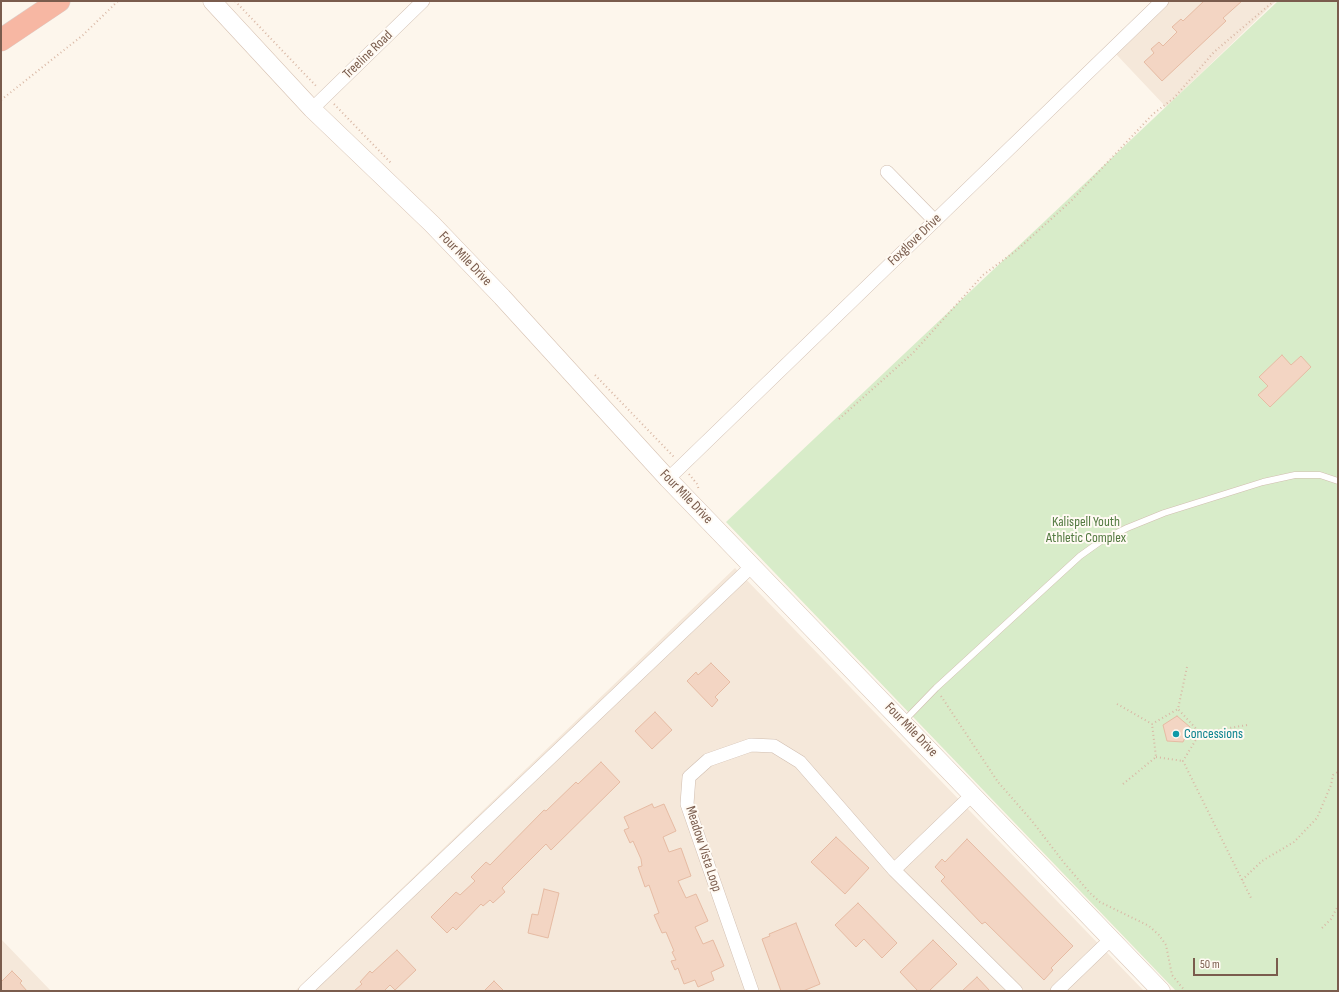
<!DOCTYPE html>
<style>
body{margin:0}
#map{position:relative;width:1339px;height:992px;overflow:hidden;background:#fdf6ec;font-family:"Sofia Sans Condensed",sans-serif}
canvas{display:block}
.frame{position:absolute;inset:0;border:2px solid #7a5c4d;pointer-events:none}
.scale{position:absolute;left:1193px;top:958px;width:85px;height:18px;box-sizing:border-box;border:2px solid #7a5c4d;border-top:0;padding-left:5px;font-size:12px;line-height:14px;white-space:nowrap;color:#7a5c4d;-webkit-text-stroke:3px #fffaf3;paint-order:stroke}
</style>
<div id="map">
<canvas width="1339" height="992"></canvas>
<div class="frame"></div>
<div class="scale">50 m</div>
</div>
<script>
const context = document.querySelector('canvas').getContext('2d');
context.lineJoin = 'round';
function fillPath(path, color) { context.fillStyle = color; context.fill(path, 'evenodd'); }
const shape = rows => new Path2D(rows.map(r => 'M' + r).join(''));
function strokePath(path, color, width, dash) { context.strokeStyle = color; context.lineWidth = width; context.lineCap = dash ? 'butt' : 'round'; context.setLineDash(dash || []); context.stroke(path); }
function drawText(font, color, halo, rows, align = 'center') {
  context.font = font + ' "Sofia Sans Condensed",sans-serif'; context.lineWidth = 4; context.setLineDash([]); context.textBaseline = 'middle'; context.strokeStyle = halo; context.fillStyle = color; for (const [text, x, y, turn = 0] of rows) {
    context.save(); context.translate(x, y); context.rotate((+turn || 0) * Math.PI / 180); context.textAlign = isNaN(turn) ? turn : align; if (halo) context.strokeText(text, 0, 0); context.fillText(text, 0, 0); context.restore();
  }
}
fillPath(shape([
 [1168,1,1276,1,1166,107,1115,53],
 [735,568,1144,991,295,991],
 [1,939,51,991,1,991]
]), '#f5e8da');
fillPath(shape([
 [1278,1,1338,1,1338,991,1176,991,726,522]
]), '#d8ecc9');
const building = shape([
 [1204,1,1242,1,1223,18,1226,21,1162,81,1144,62,1154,53,1151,49,1159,42,1163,46,1177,32,1172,27,1181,19,1183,21,1204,1],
 [1282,355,1291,365,1301,356,1311,367,1270,407,1258,395,1268,386,1259,377,1282,355],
 [711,663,730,682,715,697,718,700,712,707,687,681,696,672,698,675,711,663],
 [655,712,672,730,652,749,635,731,655,712],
 [1177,716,1190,727,1183,742,1167,741,1163,725,1177,716],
 [601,762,620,782,551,850,546,844,502,888,505,892,493,903,490,900,483,906,481,904,456,930,453,927,447,933,431,917,456,892,460,895,475,881,471,877,486,862,490,865,544,810,546,811,576,782,578,784,601,762],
 [652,804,654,808,664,804,676,831,663,837,669,852,681,848,691,876,678,881,686,898,696,894,708,921,695,927,703,944,713,940,724,966,711,972,714,980,698,987,695,980,684,984,678,968,675,970,671,961,676,960,672,952,674,951,666,932,662,933,654,915,659,913,649,885,645,887,638,867,642,866,641,859,633,841,630,843,624,830,629,828,624,817,652,804],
 [836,837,869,868,845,894,811,862,836,837],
 [967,839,1073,946,1051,968,1053,970,1044,980,985,922,982,924,941,881,945,877,935,867,942,859,945,862,967,839],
 [544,889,559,893,548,938,528,933,532,914,538,915,544,889],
 [858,903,897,943,882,958,864,939,856,947,835,925,858,903],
 [796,923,820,984,803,991,781,991,762,939,770,936,769,934,796,923],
 [933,940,957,964,929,991,918,991,900,972,933,940],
 [397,950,416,970,395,990,390,985,384,991,354,991,362,984,360,982,370,971,372,973,397,950],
 [12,971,22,981,20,983,27,991,1,991,1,982,12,971],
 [977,977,990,991,962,991,977,977],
 [494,981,504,991,484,991,494,981]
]);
fillPath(building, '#f3d5c3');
strokePath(building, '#e6bba3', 1);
const lane = shape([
 [904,721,936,688,1080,556,1101,541,1127,528,1164,513,1263,482,1295,475,1320,475,1338,481]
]);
const street = shape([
 [312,109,423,1],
 [887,172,935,221],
 [668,479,1162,1],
 [894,870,973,794],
 [305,991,752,566],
 [752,991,687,804,689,777,708,760,751,745,774,746,800,762,894,870,1016,991],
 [1057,991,1111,939]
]);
const secondary = shape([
 [212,1,312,109,432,224,502,297,668,479,1161,991]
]);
const highway = shape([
 [1,40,59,1]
]);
strokePath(lane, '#d1beb0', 7);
strokePath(street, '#d1beb0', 14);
strokePath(secondary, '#d6c0b0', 19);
strokePath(highway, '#dad1cd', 23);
strokePath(shape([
 [235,1,317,87],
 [1,100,83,35,118,1],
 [334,104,391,163],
 [595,375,674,457],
 [839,419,913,353,983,275,1017,250,1071,201,1153,114,1174,98,1214,52,1274,1],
 [689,474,697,484,699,490],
 [1187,667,1178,709,1200,733],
 [941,696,998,782,1032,821,1065,864,1090,893,1100,902,1149,926,1159,935,1166,945,1172,975,1185,991],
 [1117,704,1152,724,1178,709],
 [1247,725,1200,733,1183,761,1252,900],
 [1156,757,1183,761],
 [1123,784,1156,757,1152,724],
 [1242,880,1262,861,1294,842,1317,818,1331,785,1333,775,1338,772],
 [1322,928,1331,919,1338,906]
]), '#d9b8a5', 2, [1, 3]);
strokePath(lane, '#fff', 6);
strokePath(street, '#fff', 13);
strokePath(secondary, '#fff', 18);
strokePath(highway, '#f7b7a3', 22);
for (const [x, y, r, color] of [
 [1176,734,4,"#0f9aa8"]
]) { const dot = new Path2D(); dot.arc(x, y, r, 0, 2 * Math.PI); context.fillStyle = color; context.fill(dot); strokePath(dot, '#fffaf3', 1.5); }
drawText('14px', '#7a5c4d', '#fffaf3', [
 ["Treeline Road",368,55,-44],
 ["Foxglove Drive",915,240,-44],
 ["Four Mile Drive",465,259,46],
 ["Four Mile Drive",686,497,46],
 ["Four Mile Drive",911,730,46],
 ["Meadow Vista Loop",703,849,72]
]);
drawText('14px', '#537a41', '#fffaf3', [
 ["Kalispell Youth",1086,522],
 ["Athletic Complex",1086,538]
]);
drawText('14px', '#0d838f', '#fffaf3', [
 ["Concessions",1184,734]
], 'left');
</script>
